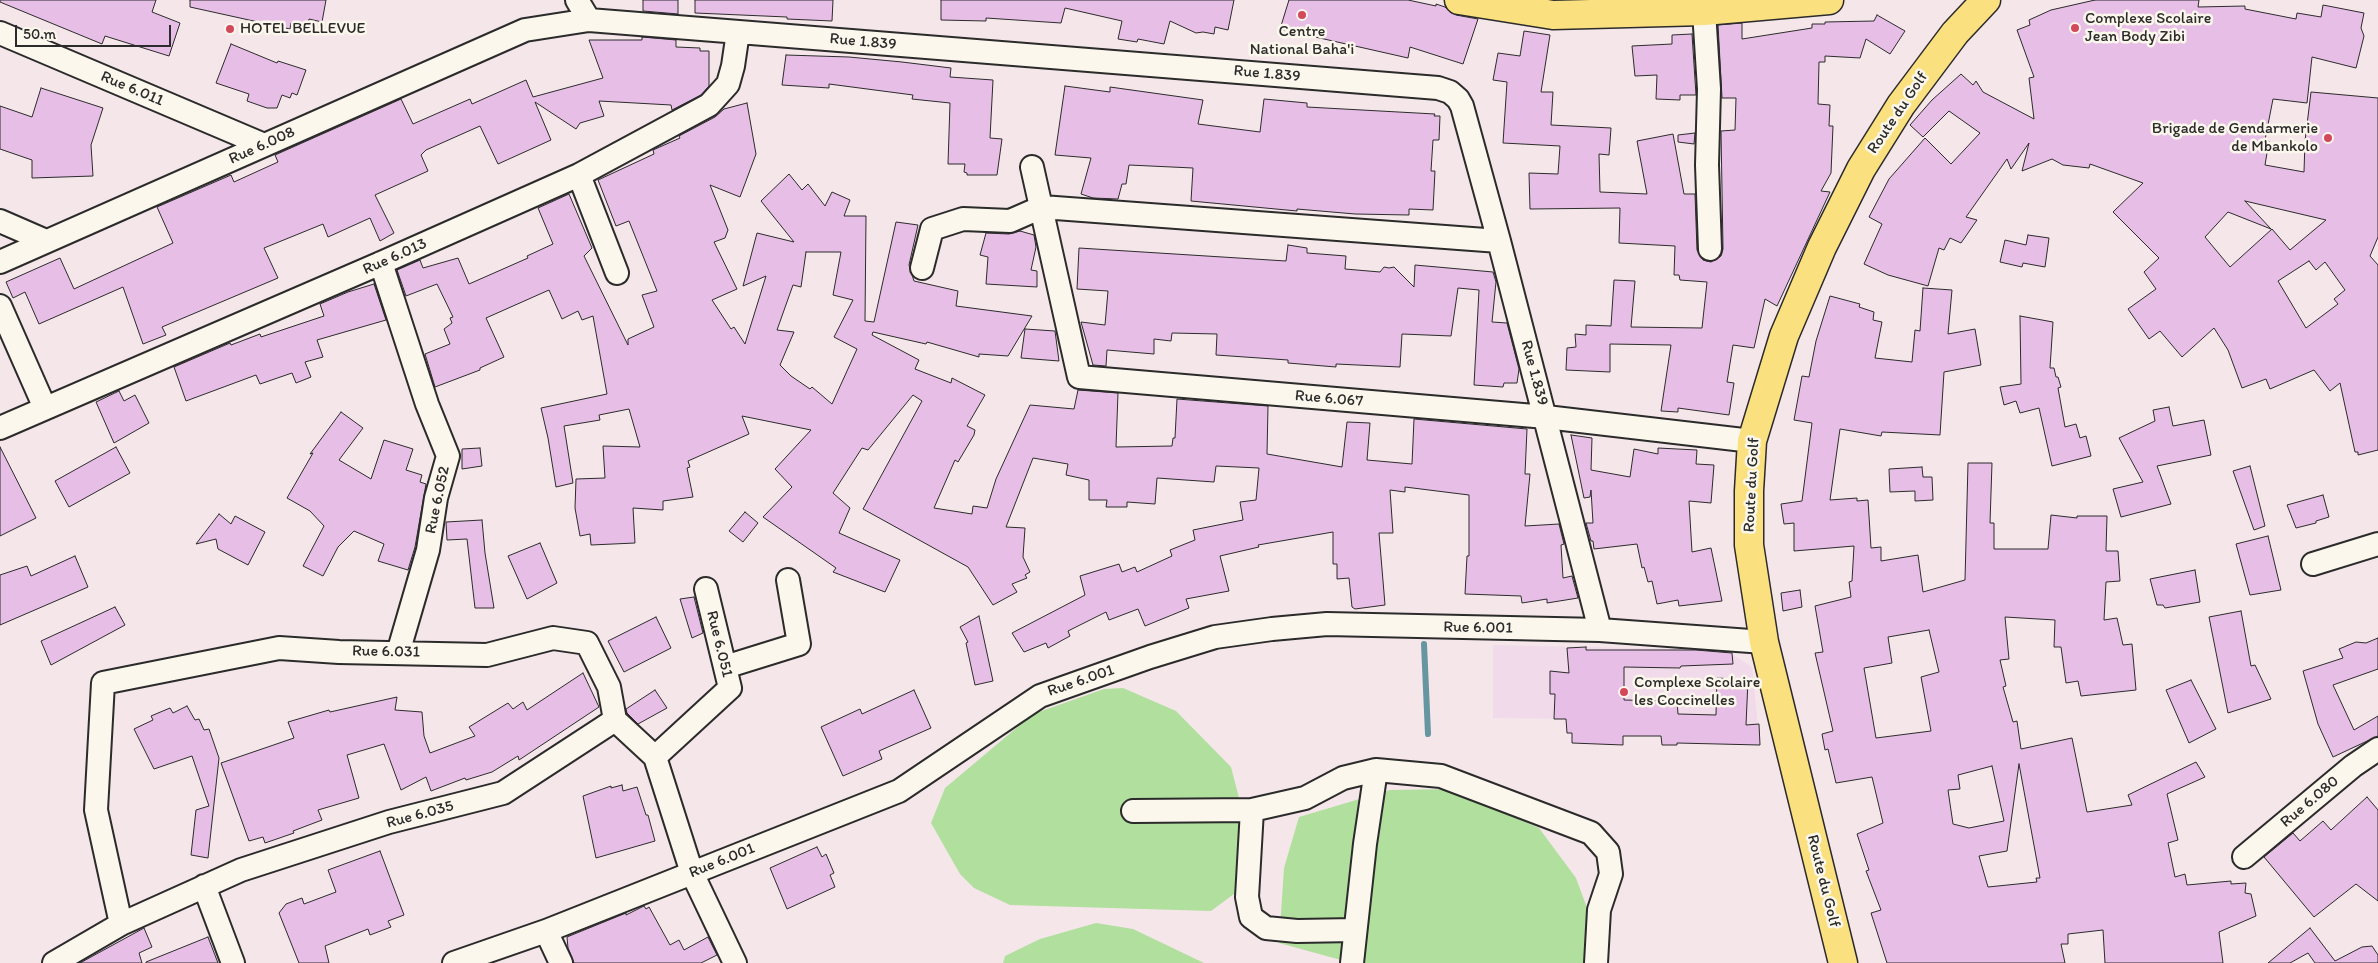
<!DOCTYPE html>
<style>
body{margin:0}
#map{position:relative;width:2378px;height:963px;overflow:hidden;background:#f5e6ea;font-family:Itim,sans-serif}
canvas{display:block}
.scale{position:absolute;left:15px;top:25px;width:156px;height:22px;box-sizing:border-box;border:2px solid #2b2b2b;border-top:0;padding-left:6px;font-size:15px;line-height:18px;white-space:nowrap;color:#2b2b2b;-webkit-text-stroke:4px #fbf7ec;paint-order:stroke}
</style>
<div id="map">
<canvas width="2378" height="963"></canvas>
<div class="scale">50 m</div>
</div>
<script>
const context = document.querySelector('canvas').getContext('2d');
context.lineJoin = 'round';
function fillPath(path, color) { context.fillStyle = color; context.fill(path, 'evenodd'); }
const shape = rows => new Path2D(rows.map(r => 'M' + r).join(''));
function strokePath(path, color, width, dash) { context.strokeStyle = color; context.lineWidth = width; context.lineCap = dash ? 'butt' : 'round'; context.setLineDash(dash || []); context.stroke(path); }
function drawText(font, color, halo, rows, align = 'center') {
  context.font = font + ' Itim,sans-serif'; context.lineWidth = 5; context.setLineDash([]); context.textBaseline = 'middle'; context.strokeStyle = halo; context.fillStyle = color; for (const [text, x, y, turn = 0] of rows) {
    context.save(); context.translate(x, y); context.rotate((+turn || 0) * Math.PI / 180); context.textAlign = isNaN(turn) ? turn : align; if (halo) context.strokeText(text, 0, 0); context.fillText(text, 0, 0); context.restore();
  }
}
fillPath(shape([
 [1493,645,1725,650,1752,667,1760,745,1678,743,1677,745,1662,745,1661,736,1623,736,1623,745,1572,743,1572,733,1567,733,1566,719,1493,718]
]), '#f1dae9');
fillPath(shape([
 [1123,688,1176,711,1231,767,1246,825,1246,885,1211,911,1010,905,974,888,960,874,931,823,945,788,1033,714,1104,689],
 [1452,789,1539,828,1576,878,1590,916,1590,963,1352,963,1279,943,1284,868,1299,817,1390,790],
 [1096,923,1133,929,1204,963,1003,963,1005,956,1040,939]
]), '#b1df9e');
strokePath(shape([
 [1424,644,1428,734]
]), '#66969f', 6);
const building = shape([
 [0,0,156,0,152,12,180,23,169,56,105,36,102,44,0,2,0,0],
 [190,0,326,0,322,22,309,19,308,27,291,23,290,29,190,7,190,0],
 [643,0,678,0,678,14,643,11,643,0],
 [695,0,833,0,832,21,787,19,787,17,695,13,695,0],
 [941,0,1234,0,1228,30,1215,27,1214,34,1203,32,1196,33,1170,21,1164,44,1138,39,1137,42,1118,39,1122,21,1065,8,1061,23,986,18,986,21,941,20,941,0],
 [1289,0,1408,0,1436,6,1436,4,1445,7,1450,12,1456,15,1478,19,1463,64,1410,47,1408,58,1280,29,1289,0],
 [2095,0,2199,0,2198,7,2245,6,2245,9,2250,10,2296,19,2297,13,2321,17,2323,5,2364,13,2361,28,2364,36,2356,68,2312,57,2307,103,2273,99,2265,140,2269,141,2265,165,2304,172,2305,141,2311,92,2378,98,2378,237,2370,256,2378,265,2378,450,2358,455,2358,452,2355,452,2340,383,2330,391,2314,370,2270,389,2266,379,2242,388,2228,350,2214,328,2182,357,2160,331,2149,339,2128,309,2156,289,2144,272,2159,258,2113,212,2143,183,2090,164,2089,168,2063,165,2052,159,2022,171,2029,143,2011,169,2007,159,1966,217,1977,220,1961,243,1950,238,1944,250,1939,248,1928,286,1888,275,1864,264,1882,224,1869,217,1889,179,1925,138,1951,164,1980,133,1949,111,1923,137,1910,125,1932,100,1961,74,1973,85,1976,81,1983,92,2034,119,2029,78,2034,77,2017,30,2030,25,2029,20,2051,10,2095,0],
 [2245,201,2326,220,2290,250,2272,229,2230,267,2205,237,2228,212,2271,229,2245,201],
 [2309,261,2316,270,2325,262,2345,290,2334,299,2338,304,2306,328,2278,281,2309,261],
 [1877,15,1905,31,1890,54,1866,39,1860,58,1825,56,1825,62,1819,62,1818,104,1830,105,1829,126,1833,126,1831,173,1821,191,1830,192,1777,306,1765,299,1754,348,1733,345,1727,382,1734,383,1729,415,1678,408,1678,412,1661,411,1671,345,1610,344,1610,372,1566,370,1567,348,1576,347,1575,334,1586,335,1586,325,1611,326,1614,280,1635,281,1631,327,1702,328,1707,282,1680,280,1679,275,1674,275,1675,246,1619,243,1620,208,1530,209,1529,173,1558,174,1560,146,1503,143,1507,82,1493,80,1498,53,1520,56,1524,31,1550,35,1541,92,1553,92,1551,125,1611,128,1609,155,1599,154,1600,192,1647,194,1637,141,1673,134,1684,194,1695,194,1697,250,1703,260,1711,262,1721,256,1723,249,1721,131,1735,130,1736,98,1722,98,1718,25,1742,23,1742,39,1812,28,1812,24,1825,24,1825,22,1874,21,1877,15],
 [1692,34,1696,95,1680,95,1680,100,1656,99,1657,75,1635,76,1632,46,1672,44,1672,35,1692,34],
 [642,37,676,40,676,47,700,48,700,51,709,51,709,86,701,95,672,110,671,105,599,101,604,116,580,123,576,129,535,102,551,140,498,164,480,126,426,150,421,155,428,171,375,195,394,233,380,241,370,218,328,237,323,224,264,248,278,278,162,327,166,335,143,344,123,287,39,324,25,292,13,298,6,282,60,258,74,289,173,243,157,207,231,175,234,182,278,162,275,155,401,99,413,124,470,99,472,104,526,80,533,97,603,78,589,40,642,40,642,37],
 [231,44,277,63,278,61,306,70,297,95,292,93,290,98,282,95,277,108,267,108,247,101,249,94,216,83,231,44],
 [786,55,849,57,902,62,951,68,950,77,993,80,990,138,1002,139,997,175,967,175,967,173,964,172,965,164,948,164,950,103,912,99,913,95,829,84,829,88,782,85,786,55],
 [1065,86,1110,92,1110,87,1203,100,1198,124,1260,132,1264,99,1307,103,1307,107,1435,114,1434,116,1440,116,1439,140,1433,140,1431,171,1435,171,1433,210,1409,209,1409,215,1355,214,1297,209,1297,211,1191,201,1193,168,1129,165,1126,184,1122,184,1118,199,1093,198,1081,194,1091,158,1055,155,1065,86],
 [41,88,103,108,91,145,93,176,32,178,32,160,0,149,0,106,32,117,41,88],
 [747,103,756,154,740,197,710,185,728,230,725,238,714,242,737,289,712,300,731,329,734,327,745,344,766,276,743,286,757,233,794,242,761,201,789,174,802,190,808,184,825,206,832,192,850,200,844,216,866,216,865,321,874,322,896,222,918,225,909,265,914,281,958,291,956,306,1032,316,1008,356,979,354,979,357,927,342,926,344,873,332,872,335,919,360,915,369,951,383,952,378,985,395,967,426,975,430,974,435,958,462,955,460,934,508,972,514,973,506,987,508,996,479,1030,405,1074,409,1078,390,1118,393,1116,447,1172,446,1173,438,1175,438,1177,399,1268,406,1267,454,1342,467,1347,422,1370,423,1367,460,1412,464,1414,419,1527,429,1525,474,1530,474,1525,526,1559,524,1564,544,1561,545,1563,578,1572,576,1578,598,1547,603,1547,599,1522,603,1521,596,1465,594,1467,556,1469,556,1469,495,1405,487,1405,492,1390,490,1393,533,1379,533,1385,605,1355,609,1352,607,1349,578,1337,579,1337,564,1333,564,1333,532,1258,545,1259,547,1220,556,1229,591,1186,599,1189,608,1145,626,1138,609,1109,620,1106,612,1068,631,1070,636,1048,648,1046,643,1024,652,1012,633,1085,595,1080,576,1119,564,1122,572,1135,567,1137,572,1172,556,1170,550,1195,540,1193,530,1243,520,1240,502,1256,500,1259,468,1216,466,1214,482,1157,478,1155,504,1127,502,1127,507,1106,507,1107,500,1089,500,1089,480,1066,475,1068,464,1033,458,1006,527,1025,528,1023,557,1030,572,1025,575,1027,578,1012,584,1017,592,993,605,968,567,863,509,922,401,913,395,868,450,862,448,833,493,850,508,839,533,900,560,885,592,833,572,836,568,763,517,792,487,775,469,811,430,742,416,749,434,688,461,690,467,687,468,693,497,663,501,663,510,633,508,635,543,591,545,590,534,580,536,575,508,576,479,605,478,603,446,640,447,629,409,599,415,600,420,564,426,573,483,556,487,548,438,541,408,607,394,593,316,582,320,578,311,562,319,549,290,486,318,504,357,480,368,480,370,435,387,425,354,450,344,444,329,452,323,450,318,453,317,437,284,406,296,397,270,420,260,423,268,458,258,469,284,528,258,527,256,553,244,538,208,569,194,592,248,584,256,628,345,628,339,654,327,642,295,657,291,629,221,616,226,598,180,654,154,653,150,680,138,679,136,715,117,724,109,747,103],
 [806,252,841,252,833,295,853,300,834,337,857,349,832,404,812,387,810,389,791,376,780,365,794,332,777,330,793,285,801,287,806,252],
 [1695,133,1694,144,1678,142,1678,135,1695,133],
 [1020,231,1034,235,1036,247,1031,270,1037,271,1037,287,986,284,988,257,980,255,986,233,1009,234,1020,231],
 [2028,235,2049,238,2045,267,2023,263,2022,267,2000,262,2005,240,2026,245,2028,235],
 [1288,245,1307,248,1307,253,1346,256,1345,269,1380,272,1384,267,1389,268,1394,267,1414,287,1415,265,1493,272,1496,282,1492,322,1507,323,1519,369,1517,383,1504,383,1503,387,1474,385,1479,290,1458,288,1451,336,1402,334,1400,367,1336,364,1336,367,1288,363,1288,360,1216,355,1217,334,1172,333,1171,341,1154,339,1154,354,1107,350,1106,366,1093,365,1081,322,1105,325,1108,291,1077,289,1079,248,1286,261,1288,245],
 [374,284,386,320,317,340,323,357,305,362,311,377,296,383,292,373,260,384,256,375,186,401,174,367,230,343,231,345,260,334,261,337,324,316,320,304,348,292,374,284],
 [1923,288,1952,290,1948,334,1975,329,1981,365,1944,372,1940,435,1882,432,1881,436,1840,429,1830,500,1857,498,1857,501,1868,500,1871,548,1881,547,1881,561,1918,555,1923,592,1965,580,1968,463,1992,463,1990,523,1994,523,1994,549,2048,549,2051,515,2077,518,2077,516,2107,516,2106,551,2118,551,2120,581,2106,582,2104,620,2117,618,2123,645,2132,644,2136,690,2081,696,2078,681,2066,683,2061,647,2054,647,2055,620,2005,617,2009,659,2000,660,2006,686,2003,687,2013,722,2017,721,2021,749,2072,738,2087,812,2132,805,2128,795,2196,762,2205,777,2167,794,2178,840,2168,843,2175,877,2185,874,2187,885,2231,881,2231,884,2246,883,2245,893,2251,894,2256,916,2219,932,2223,963,2105,963,2103,930,2068,934,2068,944,2061,944,2065,963,1887,963,1871,913,1881,910,1866,871,1869,870,1857,834,1883,823,1872,777,1836,783,1828,749,1825,750,1822,734,1833,731,1815,653,1823,652,1815,606,1851,597,1849,582,1852,581,1854,546,1794,551,1794,523,1784,524,1781,504,1802,501,1812,423,1794,420,1802,376,1809,377,1816,341,1830,296,1860,304,1859,307,1874,312,1873,320,1882,322,1875,358,1912,362,1915,330,1920,331,1923,288],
 [1929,630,1939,672,1921,677,1931,731,1876,738,1864,668,1892,663,1888,637,1929,630],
 [2019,764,2040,878,2036,878,2037,882,1988,887,1979,856,2007,851,2019,764],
 [1992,766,2004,821,1969,828,1953,824,1948,790,1960,789,1958,775,1992,766],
 [2020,316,2053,322,2050,368,2054,368,2056,377,2058,377,2061,387,2058,388,2065,427,2076,424,2080,438,2086,436,2091,456,2052,466,2039,408,2020,413,2016,401,2004,405,2000,387,2021,384,2020,316],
 [1025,329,1055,331,1059,361,1021,358,1025,329],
 [119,391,124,401,135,395,149,423,114,443,96,402,119,391],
 [2169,407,2173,426,2204,420,2211,455,2157,466,2171,504,2121,517,2113,489,2143,482,2119,438,2155,421,2153,410,2169,407],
 [341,412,363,428,339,460,371,479,384,440,413,449,406,470,422,475,420,482,426,484,415,547,408,570,378,561,384,544,354,531,338,547,323,576,303,566,324,526,310,511,287,498,313,453,310,454,341,412],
 [1571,435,1592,438,1591,470,1630,477,1634,449,1658,454,1658,448,1697,450,1696,464,1714,465,1711,503,1689,501,1692,552,1711,548,1722,601,1679,606,1678,600,1657,604,1652,581,1648,582,1644,567,1642,568,1637,544,1594,549,1593,541,1591,541,1586,523,1593,523,1591,490,1590,497,1584,498,1571,435],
 [0,447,36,518,0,536,0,447],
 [116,447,130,473,69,507,55,481,116,447],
 [480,448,482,466,462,469,462,449,480,448],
 [2250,466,2265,526,2254,530,2233,471,2250,466],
 [1922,467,1923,477,1932,477,1933,500,1915,501,1915,491,1890,492,1889,469,1922,467],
 [2323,495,2329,517,2316,521,2316,523,2296,528,2287,505,2323,495],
 [745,512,758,523,743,542,729,531,745,512],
 [219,514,231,524,235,516,265,532,248,565,218,549,216,539,196,544,219,514],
 [482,520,485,553,494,608,475,608,467,539,447,540,446,522,482,520],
 [2268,536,2281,590,2250,595,2236,544,2268,536],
 [540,543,557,583,527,599,508,556,540,543],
 [75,556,88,587,0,625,0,575,27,566,31,576,75,556],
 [2195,570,2200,602,2165,608,2163,605,2157,605,2150,579,2195,570],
 [1800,590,1802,607,1783,611,1781,593,1800,590],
 [694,597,703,633,692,638,680,599,694,597],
 [115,607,125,625,51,665,41,641,115,607],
 [2241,611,2251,666,2255,665,2271,699,2228,713,2209,617,2241,611],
 [979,616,993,681,975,685,966,643,968,642,960,627,979,616],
 [656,617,671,648,624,672,608,641,656,617],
 [2378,638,2378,669,2333,685,2354,730,2378,716,2378,736,2333,757,2318,724,2303,671,2343,658,2339,649,2356,642,2366,643,2378,638],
 [1586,647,1586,650,1696,650,1732,653,1733,664,1681,666,1680,668,1624,667,1624,700,1677,701,1678,714,1716,715,1717,678,1748,680,1746,725,1759,724,1760,745,1677,743,1677,745,1662,745,1661,736,1623,736,1623,745,1572,743,1572,733,1567,733,1566,719,1554,719,1555,694,1550,694,1550,671,1569,673,1567,648,1586,647],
 [583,673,599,707,519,760,518,756,492,772,466,780,465,778,431,791,426,777,401,790,384,744,347,755,359,798,318,810,322,820,293,831,294,833,265,843,263,837,249,841,221,763,294,738,288,722,329,710,330,712,397,697,395,710,422,712,424,736,430,753,475,736,469,727,508,703,513,709,523,702,527,710,583,673],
 [2191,680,2216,729,2189,743,2166,690,2191,680],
 [655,690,667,708,638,724,627,713,626,709,655,690],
 [914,690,931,728,879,751,882,759,843,776,821,727,860,709,862,714,914,690],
 [187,706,195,720,199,719,204,730,209,729,219,758,208,858,191,855,196,810,209,806,192,756,154,769,134,729,153,720,151,716,170,708,173,713,187,706],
 [622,785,623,791,637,787,646,815,648,815,655,841,596,858,583,796,611,786,611,788,622,785],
 [2367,797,2378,810,2378,901,2356,884,2314,917,2264,857,2293,833,2300,841,2323,821,2331,830,2367,797],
 [817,847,822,857,826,854,834,873,830,875,835,887,787,909,770,868,817,847],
 [380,851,404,915,388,921,391,927,370,935,368,929,325,946,329,963,299,963,279,913,286,904,302,898,304,904,336,892,328,870,380,851],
 [644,906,646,909,649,907,670,945,679,940,684,950,708,937,717,955,701,963,574,963,568,948,567,937,626,913,626,915,644,906],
 [144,928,152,947,139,953,142,963,80,963,144,928],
 [2310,928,2335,961,2362,947,2372,946,2378,955,2378,963,2315,963,2308,953,2290,963,2268,963,2310,928],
 [208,937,218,963,146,963,146,962,208,937]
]);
fillPath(building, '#e7bee6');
strokePath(building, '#2b2b2b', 1);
const minor = shape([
 [577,0,589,20],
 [1704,11,1709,89,1707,165,1710,249],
 [0,33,264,145],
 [1032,167,1079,377,1546,417,1752,441],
 [579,175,617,273],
 [0,221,46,241],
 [0,262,525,30,589,20,1438,88,1450,92,1458,99,1462,106,1499,241,1600,630],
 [381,263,427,404,448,456,436,498,428,550,398,653],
 [922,268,932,229,963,219,1010,221,1042,207,1499,241],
 [0,306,45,408],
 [0,428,381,263,579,175,709,105,728,84,733,66,738,32],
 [2313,564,2378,544],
 [725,667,799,644,788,580],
 [655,757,730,688,706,589],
 [1252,810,1247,897,1251,917,1266,928,1297,931,1355,930],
 [1133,811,1252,810,1305,798,1343,778,1376,770,1441,776,1591,833,1608,852,1611,874,1599,910,1596,963],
 [2244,857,2353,766,2378,749],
 [204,886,233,963],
 [121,924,96,810,103,683,279,648,339,652,487,655,553,638,587,643,609,687,615,720],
 [546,931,561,963],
 [54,963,121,924,241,870,389,822,503,793,615,720,655,757,692,873,735,963],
 [454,963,546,931,899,791,1040,696,1150,657,1215,637,1272,629,1327,624,1600,630,1764,642],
 [1352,963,1365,844,1376,770]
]);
const major = shape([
 [1459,0,1553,15,1704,11,1829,0],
 [1843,963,1764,642,1749,545,1749,491,1752,441,1784,336,1822,247,1861,169,1901,105,1955,33,1986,0]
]);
strokePath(minor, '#2b2b2b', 26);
strokePath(major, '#2b2b2b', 31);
strokePath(minor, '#fbf7ec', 22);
strokePath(major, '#fbe080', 28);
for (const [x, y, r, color] of [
 [1302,15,5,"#d1495b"],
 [2075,28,5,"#d1495b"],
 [230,29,5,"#d1495b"],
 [2328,138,5,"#d1495b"],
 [1624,692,5,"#d1495b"]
]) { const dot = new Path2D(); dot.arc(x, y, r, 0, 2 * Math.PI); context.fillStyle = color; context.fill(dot); strokePath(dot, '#fbf7ec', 2); }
drawText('16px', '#2b2b2b', '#fbf7ec', [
 ["Complexe Scolaire",2085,19],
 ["Jean Body Zibi",2085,37],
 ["HOTEL BELLEVUE",240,29],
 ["Centre",1302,32,"center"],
 ["National Baha'i",1302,50,"center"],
 ["Brigade de Gendarmerie",2318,129,"right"],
 ["de Mbankolo",2318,147,"right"],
 ["Complexe Scolaire",1634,683],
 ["les Coccinelles",1634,701]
], 'left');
drawText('16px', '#2b2b2b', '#fbf7ec', [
 ["Rue 1.839",863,42,5],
 ["Rue 1.839",1267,74,5],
 ["Rue 6.011",132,89,23],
 ["Route du Golf",1898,113,-56],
 ["Rue 6.008",262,146,-24],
 ["Rue 6.013",395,257,-24],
 ["Rue 1.839",1534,373,75],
 ["Rue 6.067",1329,399,5],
 ["Route du Golf",1752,485,-87],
 ["Rue 6.052",438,500,-78],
 ["Rue 6.001",1478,628,1],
 ["Rue 6.051",719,644,76],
 ["Rue 6.031",386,652,1],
 ["Rue 6.001",1081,681,-19],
 ["Rue 6.080",2310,802,-40],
 ["Rue 6.035",420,815,-15],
 ["Rue 6.001",722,861,-22],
 ["Route du Golf",1823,881,76]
]);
</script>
